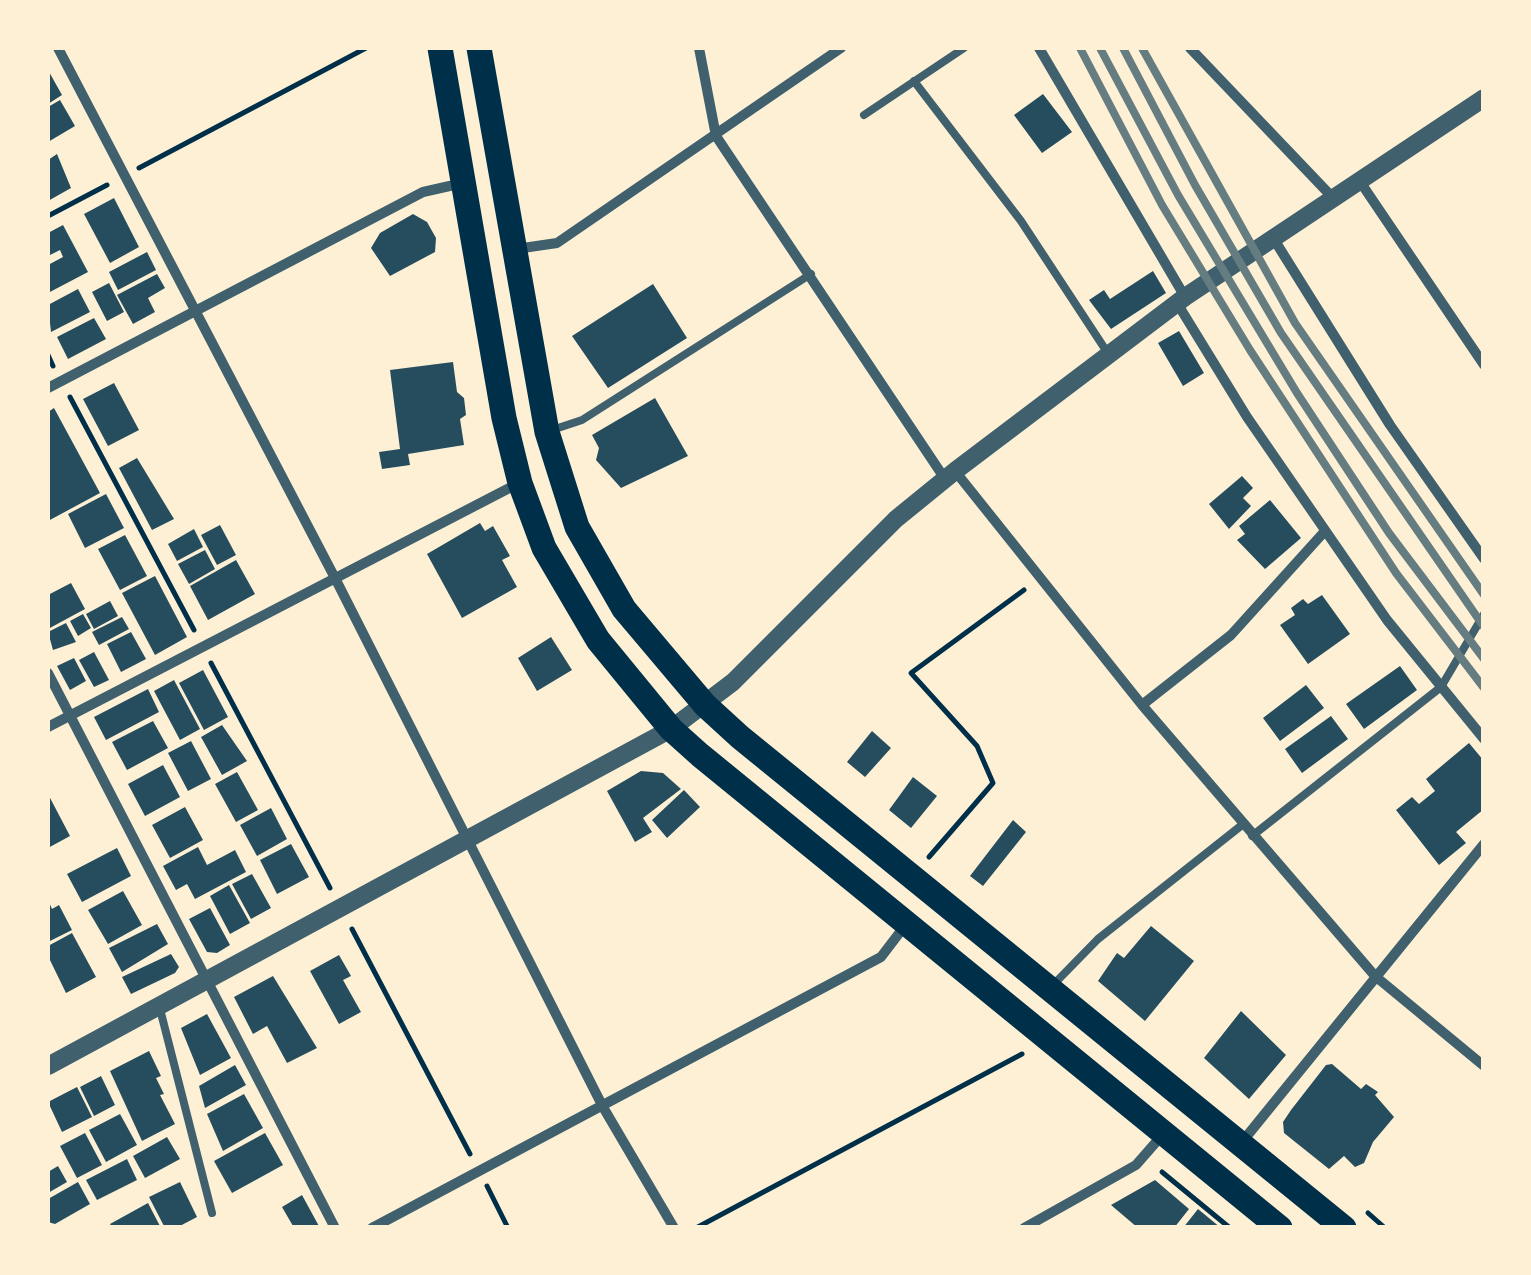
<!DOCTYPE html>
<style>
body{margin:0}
#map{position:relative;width:1531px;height:1275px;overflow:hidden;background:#fdf0d5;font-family:"Alegreya Sans",sans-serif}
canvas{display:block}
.frame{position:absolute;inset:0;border:50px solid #fdf0d5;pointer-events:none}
</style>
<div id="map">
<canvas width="1531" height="1275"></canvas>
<div class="frame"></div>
</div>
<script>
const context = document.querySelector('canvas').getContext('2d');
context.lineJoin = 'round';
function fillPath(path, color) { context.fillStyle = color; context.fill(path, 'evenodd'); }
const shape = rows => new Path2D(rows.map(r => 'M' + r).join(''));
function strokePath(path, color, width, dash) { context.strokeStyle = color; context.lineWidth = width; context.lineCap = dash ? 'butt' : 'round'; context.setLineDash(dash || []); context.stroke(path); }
fillPath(shape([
 [48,70,62,95,48,104],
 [1043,94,1072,132,1042,153,1014,115],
 [60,100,75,126,48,142,48,107],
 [57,154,71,188,48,201,48,160],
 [114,198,139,247,110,263,84,214],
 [413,214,427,222,436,238,435,252,390,276,371,248,380,233],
 [63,225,88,272,48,293,48,265,63,257,60,250,48,256,48,233],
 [147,252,156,270,118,290,109,272],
 [1153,271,1166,293,1111,329,1089,300,1104,290,1110,299],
 [157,274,165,288,148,298,155,312,133,324,117,295],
 [109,283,124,312,107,321,92,292],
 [653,284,687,338,608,388,572,336],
 [78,289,90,312,51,332,48,305],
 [94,318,106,339,68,359,57,337],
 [1179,331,1204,373,1183,386,1158,343],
 [453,362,457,392,464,398,466,415,460,419,464,445,408,454,410,465,382,469,379,452,400,449,390,370],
 [114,383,139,430,108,446,83,399],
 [655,398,688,456,621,488,596,460,599,448,592,435],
 [54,408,100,493,48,521,48,412],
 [137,458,174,519,152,530,119,468],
 [1242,476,1253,488,1243,498,1251,506,1229,529,1209,504],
 [106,494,124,528,85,548,68,514],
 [1270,500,1301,538,1265,569,1237,540,1245,534,1239,526],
 [480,523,485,531,493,526,510,556,502,560,517,587,462,618,427,554],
 [220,525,236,555,217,565,201,535],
 [194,529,203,547,177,561,168,544],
 [125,535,147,576,120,590,98,549],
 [205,550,215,569,189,584,178,564],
 [236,560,255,594,208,620,190,586],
 [155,576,187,637,155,655,122,593],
 [71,583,85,609,48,629,48,595],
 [1322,595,1350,634,1308,664,1280,625,1295,615,1291,608,1303,599,1308,604],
 [110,601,118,616,94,629,86,614],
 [83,614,91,628,78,636,70,621],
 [122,617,129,629,99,645,92,632],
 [66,623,76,642,53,650,48,632],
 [131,632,146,659,121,672,107,644],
 [551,637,572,670,537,691,518,658],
 [94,652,109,680,94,687,79,660],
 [74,658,86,681,70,690,57,666],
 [1400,666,1417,690,1364,729,1346,704],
 [203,670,228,717,204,730,179,683],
 [174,680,200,729,180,740,154,691],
 [1306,685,1324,708,1280,741,1263,718],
 [148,689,159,712,106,740,94,717],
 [1331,716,1348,739,1302,773,1285,749],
 [153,721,168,748,127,770,112,742],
 [222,725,247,761,222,775,201,737],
 [872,731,891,748,865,777,847,762],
 [191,741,211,779,188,791,168,753],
 [1469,743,1484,761,1484,809,1456,832,1466,843,1439,865,1396,810,1412,797,1419,804,1435,791,1426,779],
 [163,765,180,797,145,816,128,784],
 [641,771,663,773,681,789,643,818,652,832,635,842,607,791],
 [237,772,258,810,236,822,215,784],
 [913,777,937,796,911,828,889,810],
 [684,790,700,807,667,838,652,820],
 [48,794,70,836,48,848],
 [185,807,203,840,170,858,152,825],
 [271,808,287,839,257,856,240,825],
 [1013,820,1026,832,983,886,970,876],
 [291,844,309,877,277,894,260,860],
 [198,847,207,865,235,850,246,872,195,899,187,884,176,890,163,866],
 [117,848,131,876,82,902,67,874],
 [252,874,271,908,251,919,232,884],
 [229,885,250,923,230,934,210,896],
 [123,891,142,925,108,944,88,910],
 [48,900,52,909,59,905,72,930,48,942],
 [210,908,230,945,217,953,207,952,189,919],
 [157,924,168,944,122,972,109,948],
 [1151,926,1194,961,1145,1021,1098,981,1117,953,1124,958],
 [72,933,96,977,66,993,48,956,48,946],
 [171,954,179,967,175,973,131,994,122,977],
 [339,955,351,976,343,980,361,1012,339,1024,310,971],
 [273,976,317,1048,287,1063,267,1026,253,1034,234,997],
 [1241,1011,1286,1055,1249,1099,1204,1058],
 [207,1014,231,1058,200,1075,181,1028],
 [149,1051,161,1076,156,1078,164,1094,160,1095,175,1124,142,1141,110,1071],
 [1332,1064,1361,1089,1366,1084,1378,1092,1375,1095,1394,1117,1373,1142,1364,1163,1355,1167,1344,1156,1329,1169,1284,1133,1283,1122,1291,1110,1326,1065],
 [235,1065,246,1085,205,1108,199,1086],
 [101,1076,115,1105,94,1116,80,1087],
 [77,1087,92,1117,62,1132,48,1102],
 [244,1094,263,1128,223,1151,207,1114],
 [120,1114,137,1145,106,1162,89,1130],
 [85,1133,102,1165,77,1178,60,1146],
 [265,1133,283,1165,232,1193,214,1161],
 [167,1137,180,1159,145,1178,133,1156],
 [127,1159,137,1180,97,1200,86,1180],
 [58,1166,67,1182,48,1193,48,1172],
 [1155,1180,1189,1209,1174,1228,1138,1228,1111,1205],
 [78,1182,90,1204,55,1224,48,1222,48,1199],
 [180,1182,197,1217,176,1228,165,1228,149,1197],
 [302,1195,320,1228,293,1226,282,1207],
 [148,1203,161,1228,112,1228,110,1224],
 [1198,1209,1221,1228,1183,1228]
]), '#264d5e');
strokePath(shape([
 [139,168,366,48],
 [48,216,107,185],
 [48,355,53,366],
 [70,397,194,630],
 [211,663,330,888],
 [929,857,993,783,977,746,911,673,1024,590],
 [352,929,470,1154],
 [1162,1172,1230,1228],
 [487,1186,508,1228],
 [1368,1213,1385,1228],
 [696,1228,1022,1054]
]), '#003049', 5);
strokePath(shape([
 [914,81,1021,221,1107,352],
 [864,115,964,48],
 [549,431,582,420,811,274],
 [1252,836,1441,687,1484,614],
 [1052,986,1098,939,1242,825],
 [160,1009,212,1213]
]), '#3f606c', 8);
strokePath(shape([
 [58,48,335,578,603,1107,674,1228],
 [699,48,716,136,945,479],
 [1039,48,1185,297],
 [1190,48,1335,200],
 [1361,183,1484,365],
 [1275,241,1390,425,1484,559],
 [516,249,557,243,841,48],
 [1177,303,1247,417,1387,620,1484,739],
 [48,388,423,192,463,183],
 [955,471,1142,705,1375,976,1484,1066],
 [48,673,335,1228],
 [1142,705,1231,635,1325,531],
 [48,727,519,483],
 [1242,1142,1484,844],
 [372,1228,881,957,907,923],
 [1024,1228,1136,1165,1164,1133]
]), '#3f606c', 10);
strokePath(shape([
 [48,1066,671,729,733,682,896,519,955,471,1185,297,1484,98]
]), '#3f606c', 18);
strokePath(shape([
 [440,48,504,418,520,483,544,548,598,640,671,729,700,755,1280,1228],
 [479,48,547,432,577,527,624,609,705,705,740,737,1344,1228]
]), '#003049', 25);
strokePath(shape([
 [1080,48,1162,205,1250,350,1396,573,1484,688],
 [1100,48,1178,195,1297,393,1389,533,1484,659],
 [1123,48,1195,185,1281,333,1484,627],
 [1142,48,1295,323,1484,595]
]), '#657d81', 8);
</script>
